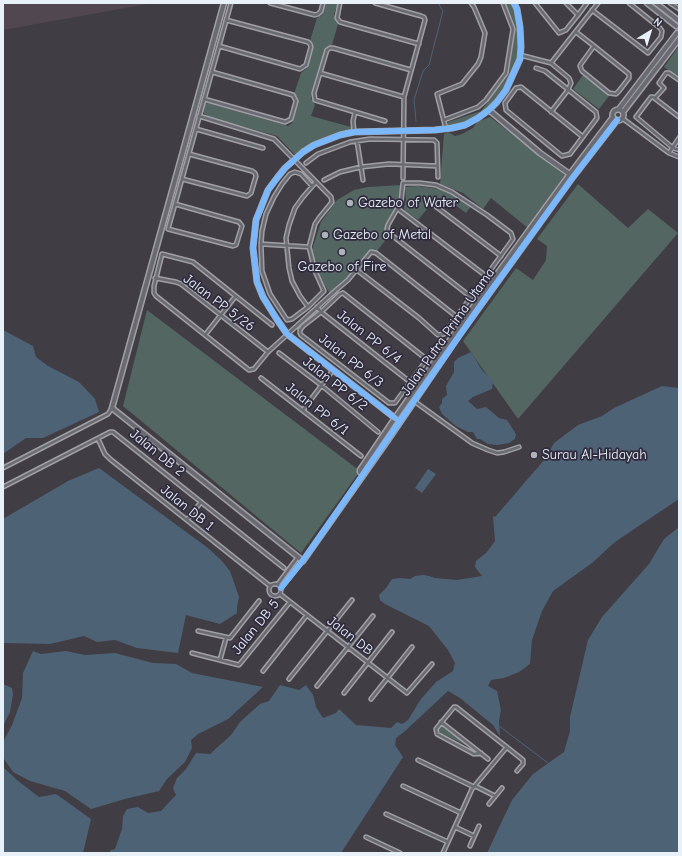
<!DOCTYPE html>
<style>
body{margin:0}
#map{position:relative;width:682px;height:856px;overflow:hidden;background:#413d44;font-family:"Comic Neue",sans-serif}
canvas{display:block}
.frame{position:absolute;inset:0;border:4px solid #e8f1f8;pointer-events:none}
.north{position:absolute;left:630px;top:12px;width:40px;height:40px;-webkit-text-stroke:3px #2f2a3d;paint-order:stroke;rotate:38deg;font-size:11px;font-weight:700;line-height:16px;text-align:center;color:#e8f1f8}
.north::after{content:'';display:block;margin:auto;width:14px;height:18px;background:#e8f1f8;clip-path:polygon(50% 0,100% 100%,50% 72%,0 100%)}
</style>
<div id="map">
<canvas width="682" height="856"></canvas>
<div class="frame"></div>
<div class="north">N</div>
</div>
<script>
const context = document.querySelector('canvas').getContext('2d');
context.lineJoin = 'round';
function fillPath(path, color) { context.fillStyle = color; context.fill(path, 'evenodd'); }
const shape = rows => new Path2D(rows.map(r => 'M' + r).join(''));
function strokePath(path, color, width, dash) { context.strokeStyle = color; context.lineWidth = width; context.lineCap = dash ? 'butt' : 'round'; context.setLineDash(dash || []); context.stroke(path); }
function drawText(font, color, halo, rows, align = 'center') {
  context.font = font + ' "Comic Neue",sans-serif'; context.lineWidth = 3.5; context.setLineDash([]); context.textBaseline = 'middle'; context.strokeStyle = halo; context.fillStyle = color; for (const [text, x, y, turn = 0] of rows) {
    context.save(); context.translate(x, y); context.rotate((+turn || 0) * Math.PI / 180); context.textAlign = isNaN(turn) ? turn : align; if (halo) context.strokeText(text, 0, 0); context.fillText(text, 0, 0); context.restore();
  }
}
fillPath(shape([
 [3,3,153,3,3,30]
]), '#514750');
fillPath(shape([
 [325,3,338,3,334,14,338,24,332,45,326,48,311,98,315,105,311,116,351,127,351,131,329,136,310,144,295,155,277,136,208,117,203,112,205,104,208,103,288,126,292,123,298,103,298,99,294,94,301,73,307,68,313,47,310,41,317,18,321,16],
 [505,3,512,3,516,10,520,38,518,59,505,90,495,102,477,117,464,124,448,127,448,122,481,111,509,74,515,28],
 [679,46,679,79,664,67],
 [583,75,609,96,599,109,573,89],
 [490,117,566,176,529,229,491,198,483,209,463,193,440,184,444,134,448,132,455,136,462,134,473,128,477,122],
 [578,184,628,228,648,209,678,233,518,419,463,341,516,268,533,280,546,260,547,246,537,239],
 [401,185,401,202,386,230,389,236,376,252,369,252,347,281,330,294,317,272,312,250,321,222,337,200,354,190,368,187],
 [418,186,439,189,455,196,471,206,466,213,449,200,445,205,436,198,418,220,405,211,404,208,406,200,405,187],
 [147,310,360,471,301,553,123,406],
 [440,726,444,726,472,748,439,732,438,729]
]), '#546662');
fillPath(shape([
 [3,330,33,346,36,357,48,366,79,382,95,399,99,412,43,438,26,438,3,454],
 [471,352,482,370,493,381,492,389,473,397,468,401,477,409,486,407,499,418,507,420,516,434,515,439,509,443,497,445,488,444,480,439,477,439,473,432,468,432,456,426,442,414,439,407,442,403,442,399,447,395,446,386,454,372,454,362,458,358],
 [662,386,679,388,679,499,615,542,592,563,553,591,542,611,532,640,530,664,519,672,504,678,491,680,488,686,497,691,501,710,499,721,500,736,493,725,460,698,448,691,404,732,396,738,395,745,403,757,341,853,109,853,111,850,115,849,122,829,123,816,127,809,138,807,148,813,161,811,176,795,173,788,177,778,186,769,196,753,210,754,231,735,240,722,260,704,269,701,280,685,299,690,306,685,313,695,316,707,323,718,336,713,339,709,356,725,391,728,397,722,402,724,408,720,421,699,436,682,453,671,455,663,448,650,429,626,385,604,380,600,379,595,386,588,392,579,400,578,410,579,415,576,423,575,429,576,435,578,457,580,482,576,475,567,476,561,486,553,495,541,493,516,495,517,545,459,554,443,578,425,602,416,614,408],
 [99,468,208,548,222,561,230,571,239,597,237,607,237,613,220,624,186,615,178,653,137,648,115,640,97,642,84,636,50,644,3,643,3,519,68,481],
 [428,469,436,474,422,493,415,488],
 [679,527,679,853,487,853,512,800,533,774,564,752,570,731,570,717,588,640,602,617,649,564,664,539],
 [33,651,41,654,66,651,85,655,115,653,153,663,176,664,192,673,263,687,228,719,198,734,191,740,192,748,185,762,167,779,159,791,125,799,91,809,65,791,30,781,13,772,4,759,3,742,12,725,22,698,23,673],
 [3,684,12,688,13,694,10,712,3,726],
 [3,767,17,780,39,797,56,794,91,819,83,853,3,853]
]), '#4e6275');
strokePath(shape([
 [416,121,414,100,423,71,429,65,443,11,438,3],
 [499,726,548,763]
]), '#4e6275', 1);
const street = shape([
 [270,3,315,15,318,14,321,11,323,3],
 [340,3,337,18,340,22,419,44],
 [375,3,421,16,424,17,425,20,404,97,403,178],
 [535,3,559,33,566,30,578,15],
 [566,3,578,15,587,3],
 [670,3,679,9],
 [592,10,648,53,661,37,662,31,660,28,629,3],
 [576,32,594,46,629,74,629,78,619,91,616,94,609,93,582,71,580,66,581,64,594,46],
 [219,46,300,69,306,65,311,47,310,44,308,42,226,20],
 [520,55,551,63,598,3],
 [551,63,569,78,571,83,568,90,551,112],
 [536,68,545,71,596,112,597,118,570,154,562,156,506,110,505,103,516,88,521,87,583,137],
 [320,73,404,97],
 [655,98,664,88,659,83,666,73,669,73,679,80],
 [204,99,285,122,291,119,296,101,293,95,212,72],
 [199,116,274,139,331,197,332,202,319,218,315,224,309,247,315,271,324,291,308,307,292,319,287,320,270,294,262,271,261,244,262,231,266,214,274,197,282,184,290,174,295,172,301,174,312,186],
 [679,117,653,97,651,97,636,117,673,148,679,150],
 [622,118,669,153,679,157],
 [444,120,478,107,486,100,506,73,513,29,503,3],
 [385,121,315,100,314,93,327,50,330,48,333,48,411,70],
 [196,129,263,148],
 [446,129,437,94,462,84,478,64,481,57,485,33,474,7,471,3],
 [354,132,353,121,355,112],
 [357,141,363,180],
 [669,153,679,138],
 [306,163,318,154,350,142,370,139,434,140,437,143,438,177],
 [182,179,247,196,251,193,256,176,255,173,252,171,189,154],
 [324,180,340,172,361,167,389,164,437,166],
 [175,204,239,222,242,226,236,245,233,246,168,229,175,204,231,3],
 [434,205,501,256],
 [398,209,486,276],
 [261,244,309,247],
 [357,270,419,318,438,335,444,334,513,239,511,233,487,215,452,192,436,185,420,183,403,183,401,202,388,225,387,229,389,233,471,297],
 [155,278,176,282,181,284,268,352],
 [343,293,425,358,425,362,395,403,389,403,301,335,300,333,300,330,303,326,321,312,340,294,343,293],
 [472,295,479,301],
 [470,298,480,306],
 [308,307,300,296,292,281,289,268,286,238,289,225,295,208,303,197,316,182],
 [317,307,321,312,410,382],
 [272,325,193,262,162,254,154,286,154,293,156,296,249,370,254,369,268,352,335,291,348,280,371,252,376,253,457,317],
 [205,335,235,297],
 [279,353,321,385,378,432],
 [261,378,361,456],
 [414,401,472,443,488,450,497,453,504,452,519,447],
 [303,410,333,370],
 [98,439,105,454,110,459,270,586],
 [3,468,108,414,112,408],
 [3,487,110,432,113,432,284,568],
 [187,520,201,502],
 '269 590a6 6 0 1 1 12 0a6 6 0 1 1-12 0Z',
 [278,584,298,557],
 [281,588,303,561],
 [280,594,407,693,432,664],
 [198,631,230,638,259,601],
 [192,653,239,665,290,602],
 [220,660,226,638],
 [263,671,307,615],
 [289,679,352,600],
 [317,686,373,616],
 [344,693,392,632],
 [371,699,412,647],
 [441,722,488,759],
 [481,753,474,754,437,734,436,729,454,707,456,707,523,760,523,764,517,771],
 [418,760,474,787],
 [403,786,461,813],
 [475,786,495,796],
 [489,804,502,788],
 [386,814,448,842],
 [455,827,474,836],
 [366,837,400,853],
 [470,846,479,826],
 [443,853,472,789,507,747]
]);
const secondary = shape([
 [224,3,112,408,303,561,388,440,458,337,573,177,617,120],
 [647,3,676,26],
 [656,3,679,21],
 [619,109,677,33],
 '612.5 115a5.5 5.5 0 1 1 11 0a5.5 5.5 0 1 1-11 0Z',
 [489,110,540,153,571,175],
 [623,112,679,39],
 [395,418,287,334,276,318,263,297,257,282,253,248,256,220,268,190,277,178,285,168,303,152,314,145,340,135,354,132,435,130,452,128,465,125,478,118,489,110,497,102,506,90,520,59,521,47,520,27,517,9,514,3],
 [363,475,360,472,360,470,395,418,476,303,570,174,613,117]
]);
strokePath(street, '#a09fa4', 5.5);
strokePath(secondary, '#a09fa4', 7);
strokePath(street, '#6a6b72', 2.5);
strokePath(secondary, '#6a6b72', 4);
strokePath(shape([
 [395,418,287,334,276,318,263,297,257,282,253,248,256,220,268,190,277,178,285,168,303,152,314,145,340,135,354,132,435,130,452,128,465,125,478,118,489,110,497,102,506,90,520,59,521,47,520,27,517,9,514,3],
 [281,588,307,555,480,306,573,177,617,120]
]), '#7ab7fb', 6);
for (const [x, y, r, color] of [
 [350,203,4,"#aeb2b9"],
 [325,235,4,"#aeb2b9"],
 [342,252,4,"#aeb2b9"],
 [534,455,4,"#aeb2b9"]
]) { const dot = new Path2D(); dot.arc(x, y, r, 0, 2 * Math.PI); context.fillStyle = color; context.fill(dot); strokePath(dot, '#2f2a3d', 1.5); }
drawText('14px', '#e8f1f8', '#2f2a3d', [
 ["Gazebo of Water",358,203],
 ["Gazebo of Metal",333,235],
 ["Gazebo of Fire",342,267,"center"],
 ["Surau Al-Hidayah",542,455]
], 'left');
drawText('14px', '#e8f1f8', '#2f2a3d', [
 ["Jalan PP 5/26",219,303,37],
 ["Jalan Putra Prima Utama",448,332,-55],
 ["Jalan PP 6/4",369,337,38],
 ["Jalan PP 6/3",351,361,38],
 ["Jalan PP 6/2",335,384,38],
 ["Jalan PP 6/1",317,409,38],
 ["Jalan DB 2",157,453,39],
 ["Jalan DB 1",187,508,39],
 ["Jalan DB 5",256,627,-51],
 ["Jalan DB",350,636,38]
]);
</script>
